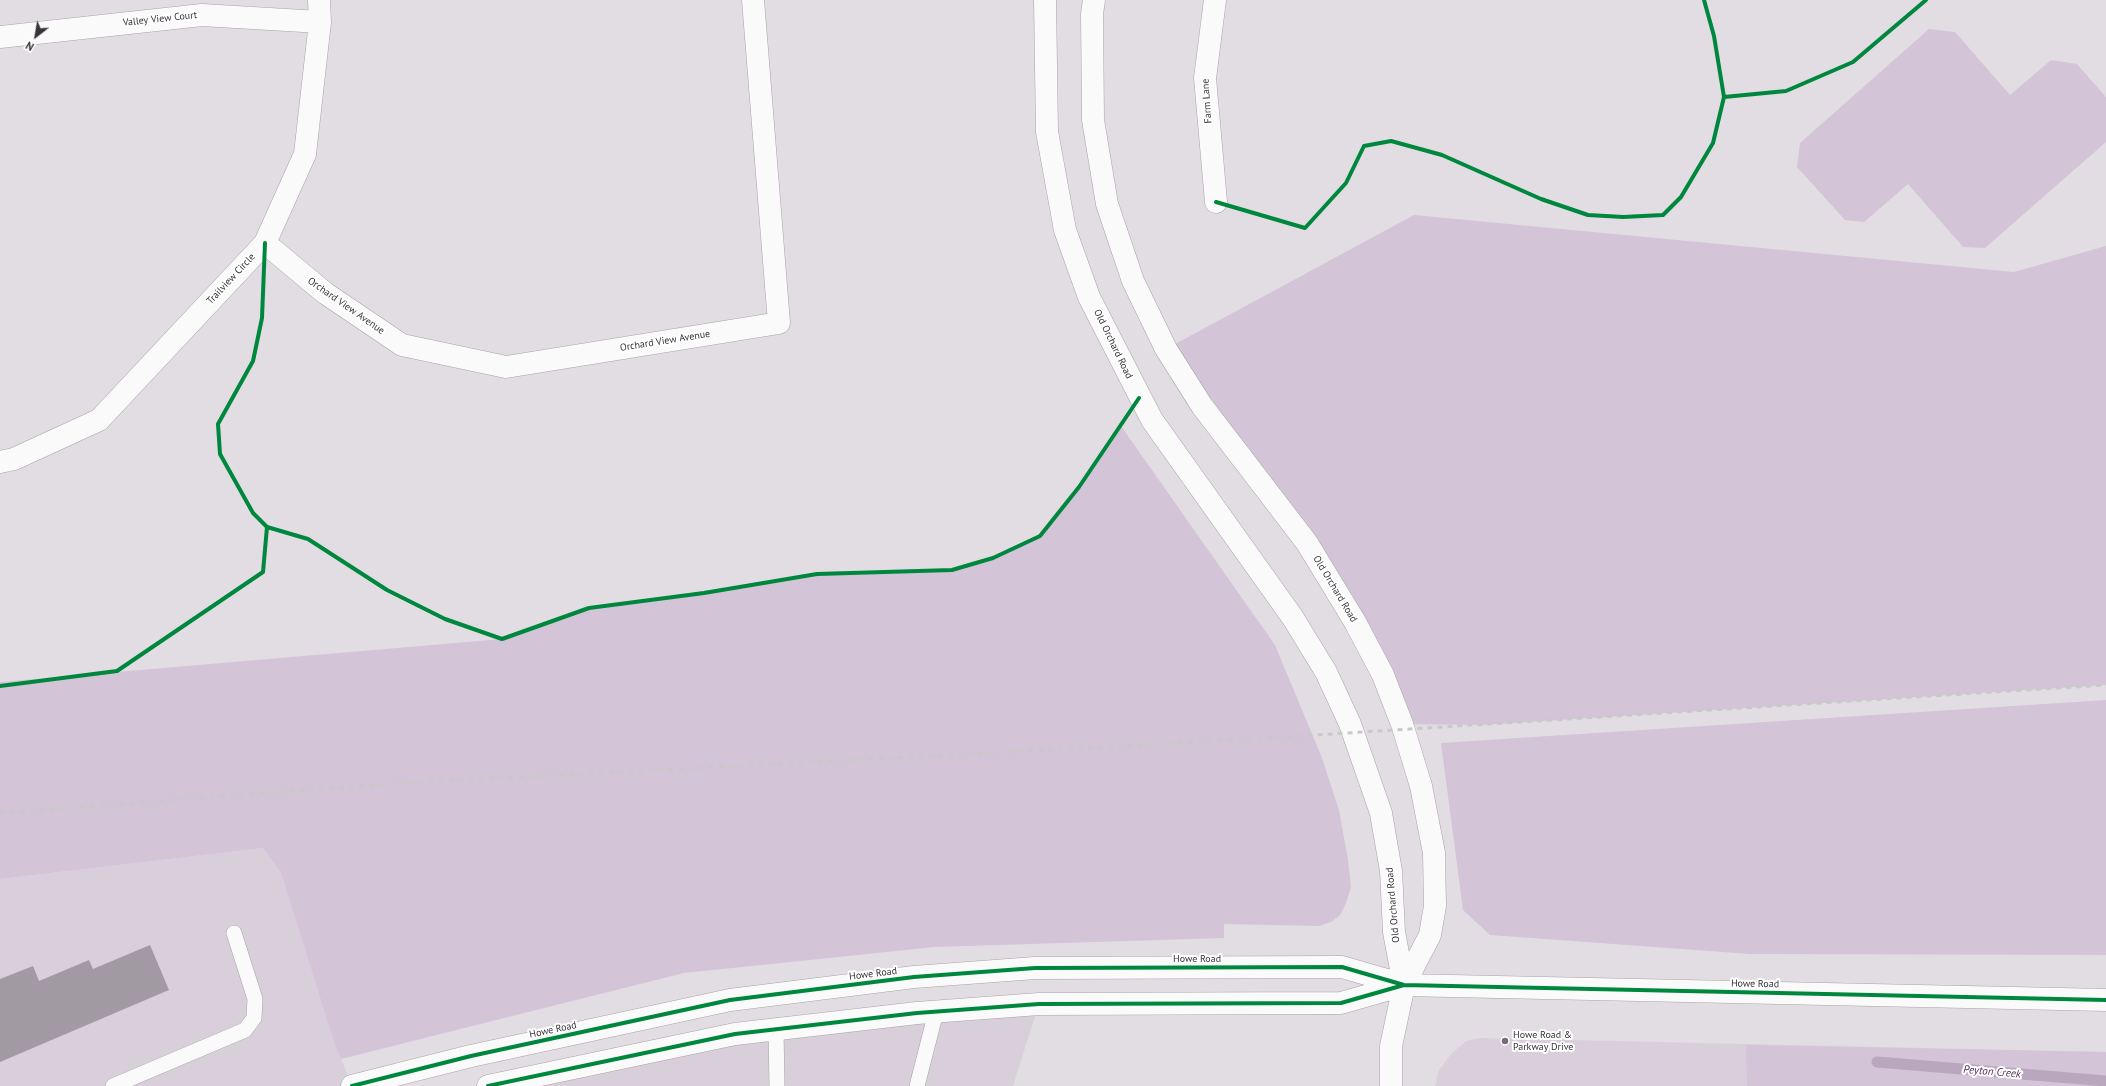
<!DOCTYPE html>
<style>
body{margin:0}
#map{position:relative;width:2106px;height:1086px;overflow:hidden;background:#e2dde3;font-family:"PT Sans",sans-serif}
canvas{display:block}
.north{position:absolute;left:16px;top:16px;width:40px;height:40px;-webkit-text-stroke:3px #fff;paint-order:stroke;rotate:211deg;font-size:11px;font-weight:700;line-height:16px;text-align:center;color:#373338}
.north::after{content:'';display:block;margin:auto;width:14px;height:18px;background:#373338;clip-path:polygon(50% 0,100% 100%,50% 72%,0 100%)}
</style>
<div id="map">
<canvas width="2106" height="1086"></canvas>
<div class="north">N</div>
</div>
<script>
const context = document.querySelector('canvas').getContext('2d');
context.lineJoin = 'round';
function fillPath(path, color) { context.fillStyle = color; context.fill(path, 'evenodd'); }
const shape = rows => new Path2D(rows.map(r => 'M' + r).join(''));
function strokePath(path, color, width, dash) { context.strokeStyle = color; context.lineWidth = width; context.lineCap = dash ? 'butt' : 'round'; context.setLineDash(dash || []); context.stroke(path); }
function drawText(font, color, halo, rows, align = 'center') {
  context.font = font + ' "PT Sans",sans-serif'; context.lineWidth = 4; context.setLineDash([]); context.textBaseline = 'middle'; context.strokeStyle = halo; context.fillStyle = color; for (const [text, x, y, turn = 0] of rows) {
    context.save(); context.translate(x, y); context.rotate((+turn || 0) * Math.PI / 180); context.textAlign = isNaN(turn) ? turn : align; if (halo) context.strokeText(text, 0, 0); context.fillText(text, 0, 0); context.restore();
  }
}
fillPath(shape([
 [263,848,281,873,332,1036,352,1086,0,1086,0,879],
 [1039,1004,1013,1086,488,1086,735,1034],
 [1480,1038,2106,1052,2106,1086,1435,1086,1439,1070,1451,1054,1466,1041]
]), '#d9cfdb');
fillPath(shape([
 [1929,29,1955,32,2010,95,2051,60,2077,64,2106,97,2106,142,1985,248,1963,247,1908,184,1864,222,1845,220,1797,167,1800,143],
 [1414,215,2014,272,2106,246,2106,685,1481,725,1402,724,1383,675,1166,349],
 [1121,426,1275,645,1322,758,1339,810,1348,860,1351,887,1346,903,1340,915,1331,922,1319,926,1224,924,1224,938,935,947,684,973,341,1059,332,1036,281,873,263,848,0,879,0,682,502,639,589,608,817,574,952,570,993,558,1040,536,1079,487],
 [2106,700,2106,955,1750,954,1490,935,1463,910,1441,743],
 [1746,1045,2106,1052,2106,1086,1747,1086]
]), '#d4c4d7');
strokePath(shape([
 [1877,1062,2106,1081]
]), '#b9a7bd', 11);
fillPath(shape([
 [150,945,169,990,0,1062,0,979,33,966,39,981,89,960,93,969]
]), '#a19aa3');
const lane = shape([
 [776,1029,777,1086],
 [113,1086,245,1030,254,1018,255,999,234,933],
 [917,1086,936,1012]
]);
const street = shape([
 [1215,0,1205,78,1216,202],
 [0,37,202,15,320,22],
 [265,243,325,293,402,345,506,367,779,323,753,0],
 [0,462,14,459,99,420,265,243,305,154,320,22,319,0],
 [1391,1086,1391,1046,1404,985]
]);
const secondary = shape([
 [1045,0,1047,132,1065,230,1089,297,1152,420,1293,618,1326,672,1350,724,1381,813,1391,871,1394,932,1404,985],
 [1094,0,1092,14,1093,120,1107,204,1133,281,1166,349,1202,406,1307,543,1355,622,1383,675,1402,724,1421,786,1434,853,1435,906,1430,935,1404,985],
 [352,1086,471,1056,730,1000,914,977,1035,968,1342,967,1404,985,2106,1000],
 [488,1086,735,1034,917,1013,1039,1004,1341,1003,1404,985]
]);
strokePath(lane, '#a7a3a7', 16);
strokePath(street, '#a7a3a7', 23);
strokePath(secondary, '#a7a3a7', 23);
strokePath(lane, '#fbfafb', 15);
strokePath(street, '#fbfafb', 22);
strokePath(secondary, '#fbfafb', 22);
strokePath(shape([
 [0,813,388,784,1236,740,2106,685]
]), '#cac9ca', 3, [5, 5]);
strokePath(shape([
 [1724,97,1786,91,1853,62,1926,0],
 [1216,202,1305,228,1346,183,1364,146,1391,141,1442,155,1541,199,1588,215,1623,217,1663,215,1681,197,1713,143,1724,97,1714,36,1704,0],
 [265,243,262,318,253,361,218,424,220,454,253,513,267,527,308,539,387,590,445,619,502,639,589,608,704,593,817,574,952,570,993,558,1040,536,1079,487,1139,398],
 [0,686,117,671,263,572,267,527],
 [352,1086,471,1056,730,1000,914,977,1035,968,1342,967,1404,985,2106,1000],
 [488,1086,735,1034,917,1013,1039,1004,1341,1003,1404,985]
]), '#00873e', 4);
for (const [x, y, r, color] of [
 [1505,1041,4,"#736e74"]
]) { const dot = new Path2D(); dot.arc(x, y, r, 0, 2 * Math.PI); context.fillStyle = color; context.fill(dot); strokePath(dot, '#fff', 1.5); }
drawText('10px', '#373338', '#fff', [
 ["Valley View Court",160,19,-6],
 ["Farm Lane",1207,101,-94],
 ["Trailview Circle",231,279,-47],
 ["Orchard View Avenue",346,306,35],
 ["Orchard View Avenue",665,341,-9],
 ["Old Orchard Road",1113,344,64],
 ["Old Orchard Road",1335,589,59],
 ["Old Orchard Road",1393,905,-95],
 ["Howe Road",1197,959],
 ["Howe Road",873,974,-7],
 ["Howe Road",1755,984,1],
 ["Howe Road",553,1030,-12]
]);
drawText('10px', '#373338', '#fff', [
 ["Howe Road &",1513,1035],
 ["Parkway Drive",1513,1047]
], 'left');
drawText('italic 11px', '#523059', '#fff', [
 ["Peyton Creek",1992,1072,5]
]);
</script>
